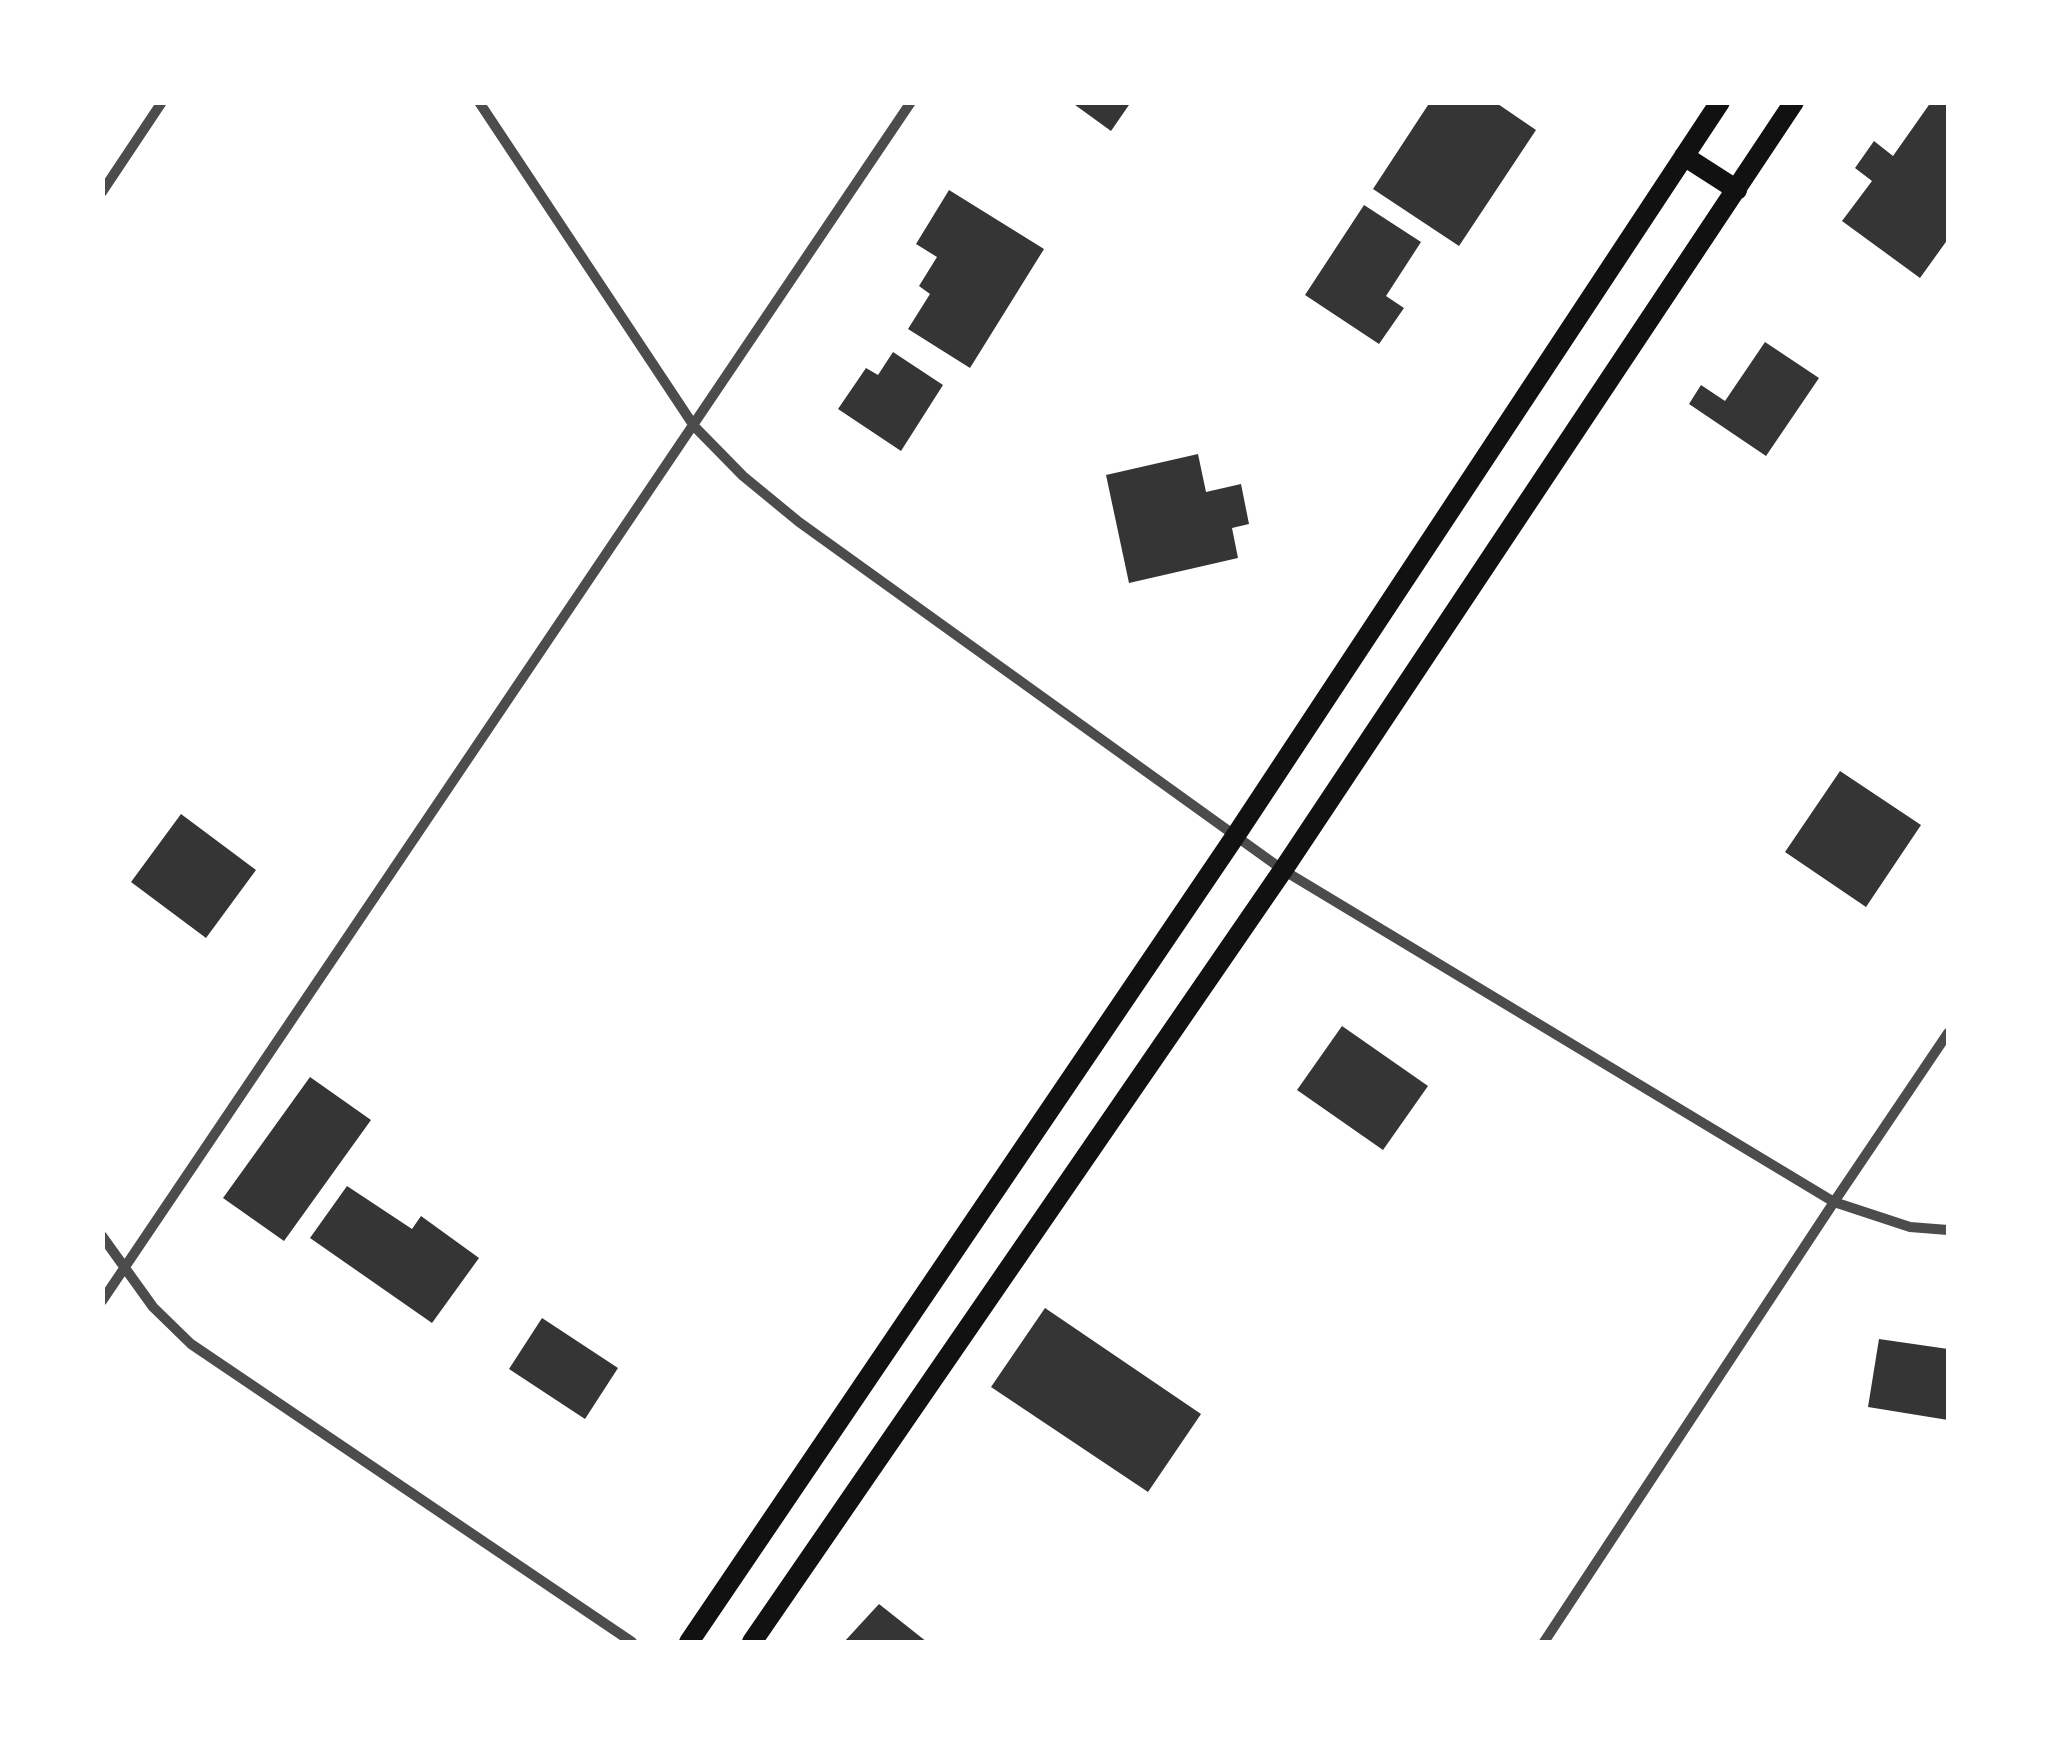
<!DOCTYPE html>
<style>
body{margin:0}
#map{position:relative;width:2051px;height:1745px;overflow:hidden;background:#fff;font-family:"PT Sans",sans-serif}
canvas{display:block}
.frame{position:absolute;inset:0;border:105px solid #fff;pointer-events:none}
</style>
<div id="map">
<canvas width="2051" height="1745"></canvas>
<div class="frame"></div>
</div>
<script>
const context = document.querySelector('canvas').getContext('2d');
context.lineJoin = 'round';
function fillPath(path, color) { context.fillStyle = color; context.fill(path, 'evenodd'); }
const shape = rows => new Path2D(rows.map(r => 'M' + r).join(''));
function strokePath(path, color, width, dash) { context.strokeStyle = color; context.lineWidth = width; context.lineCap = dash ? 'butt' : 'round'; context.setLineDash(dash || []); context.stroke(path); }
fillPath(shape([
 [1071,102,1131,102,1111,131],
 [1430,102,1495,102,1536,130,1459,246,1373,189],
 [1931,102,1948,102,1948,239,1920,278,1842,221,1872,181,1855,168,1874,141,1893,156],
 [949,190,1044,249,970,368,908,329,930,294,919,286,937,257,916,244],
 [1364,205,1421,242,1386,296,1404,308,1379,344,1305,295],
 [1765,342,1819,378,1766,456,1689,404,1701,385,1725,401],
 [893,352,943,385,901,451,838,409,866,368,878,375],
 [1198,454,1206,492,1241,484,1249,524,1232,528,1238,558,1129,583,1106,475],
 [1840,771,1921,825,1866,907,1785,852],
 [181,814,256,870,206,938,131,882],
 [1342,1026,1428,1086,1383,1150,1297,1090],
 [310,1077,371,1120,284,1241,223,1198],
 [347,1186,412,1229,421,1216,479,1258,432,1323,310,1238],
 [1045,1308,1201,1414,1148,1492,991,1387],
 [542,1318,618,1368,585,1419,509,1369],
 [1879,1339,1948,1349,1948,1420,1868,1407],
 [879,1604,927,1642,844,1642]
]), '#353535');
strokePath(shape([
 [479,102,694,426,743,476,799,522,1283,870,1834,1202,1910,1227,1948,1230],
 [102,192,162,102],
 [102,1236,153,1307,191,1344,632,1642],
 [102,1301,911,102],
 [1544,1642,1834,1202,1948,1033]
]), '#4c4c4c', 10);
strokePath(shape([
 [1684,156,1737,190],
 [689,1642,1236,835,1720,102],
 [752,1642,1283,870,1794,102]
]), '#111', 20);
</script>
